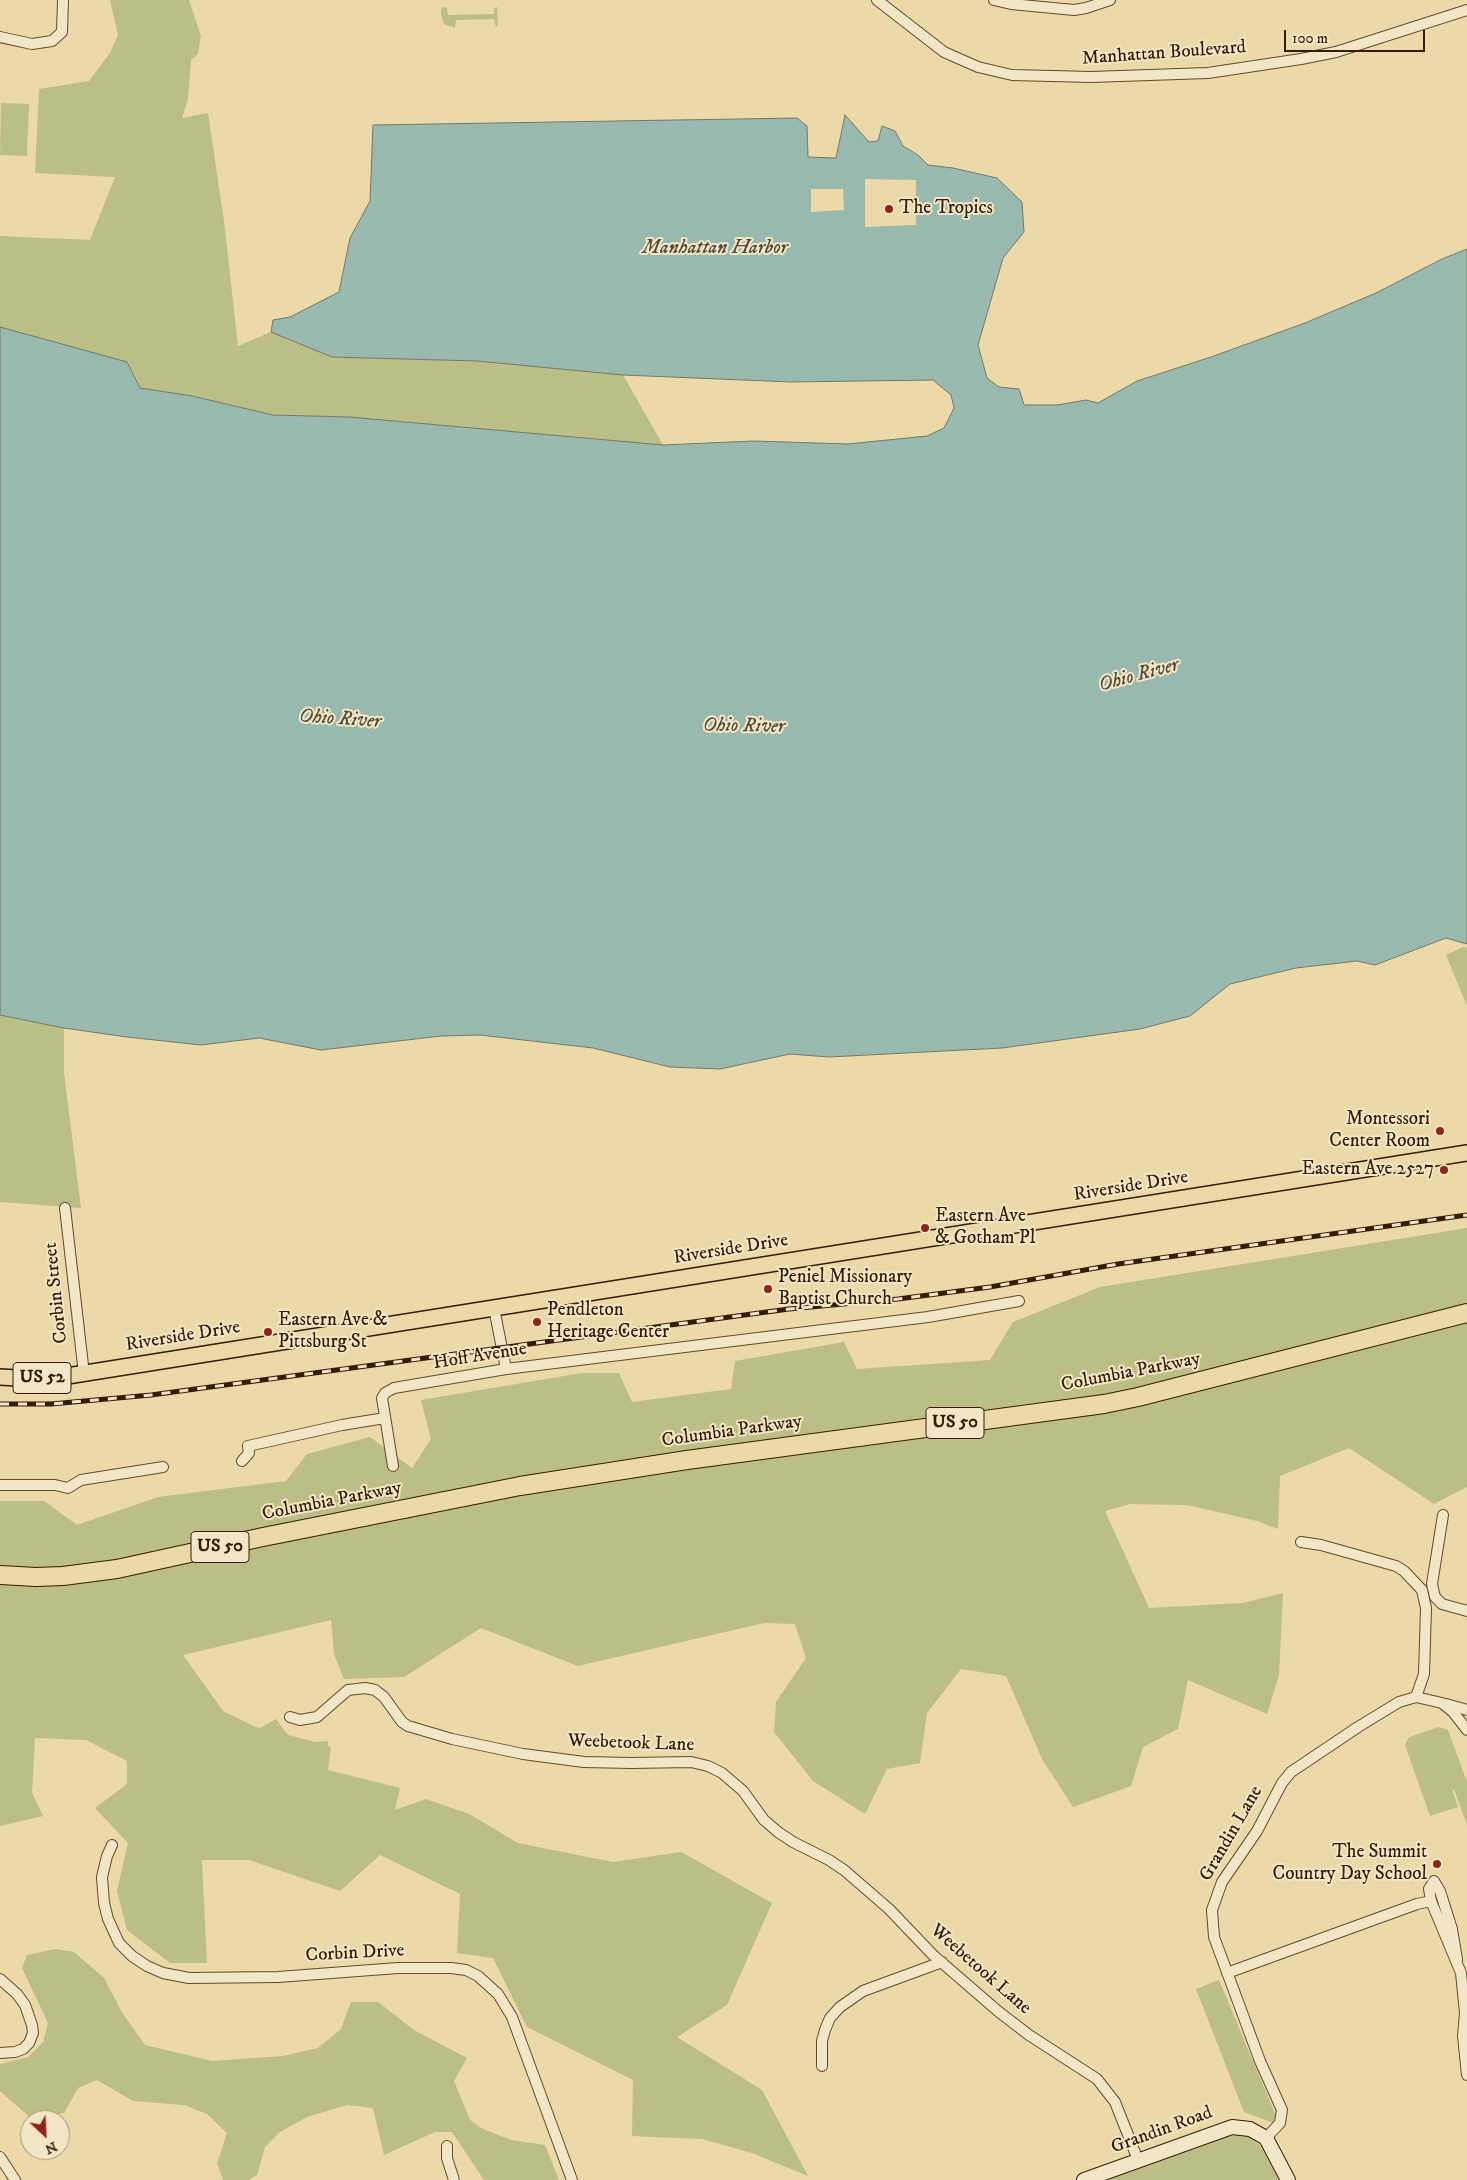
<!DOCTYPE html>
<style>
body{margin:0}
#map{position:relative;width:1467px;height:2180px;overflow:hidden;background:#ebd9a8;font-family:"IM FELL DW Pica",serif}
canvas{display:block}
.north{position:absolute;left:20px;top:2110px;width:50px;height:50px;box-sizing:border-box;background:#f2e6c6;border:1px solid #a69479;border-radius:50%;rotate:155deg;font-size:14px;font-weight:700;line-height:20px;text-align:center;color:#351a05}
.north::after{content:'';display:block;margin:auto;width:18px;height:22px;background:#8f2418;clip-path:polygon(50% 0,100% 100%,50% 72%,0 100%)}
.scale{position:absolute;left:1284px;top:30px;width:141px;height:22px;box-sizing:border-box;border:2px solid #351a05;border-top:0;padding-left:6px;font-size:15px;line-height:18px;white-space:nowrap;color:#351a05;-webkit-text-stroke:4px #f2e6c6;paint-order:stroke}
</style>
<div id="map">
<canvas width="1467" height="2180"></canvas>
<div class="north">N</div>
<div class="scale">100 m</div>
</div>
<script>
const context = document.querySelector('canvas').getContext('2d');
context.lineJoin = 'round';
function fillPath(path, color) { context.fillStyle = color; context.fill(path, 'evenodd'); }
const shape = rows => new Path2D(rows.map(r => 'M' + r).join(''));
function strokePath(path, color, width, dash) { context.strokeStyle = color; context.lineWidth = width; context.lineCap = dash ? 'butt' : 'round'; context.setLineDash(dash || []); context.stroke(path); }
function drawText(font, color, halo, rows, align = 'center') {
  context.font = font + ' "IM FELL DW Pica",serif'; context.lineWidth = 4; context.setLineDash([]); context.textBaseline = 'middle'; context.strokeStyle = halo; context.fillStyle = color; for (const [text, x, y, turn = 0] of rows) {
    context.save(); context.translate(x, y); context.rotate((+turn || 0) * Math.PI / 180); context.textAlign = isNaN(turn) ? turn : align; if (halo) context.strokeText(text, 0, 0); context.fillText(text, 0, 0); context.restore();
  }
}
fillPath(shape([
 [110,0,189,0,201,36,198,54,191,60,188,99,182,118,208,113,224,221,238,346,271,332,332,357,477,361,623,375,663,445,349,417,273,415,192,396,140,388,0,327,0,236,90,240,115,177,35,173,39,89,89,81,110,53,118,35],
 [497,7,498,25,496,27,494,19,456,20,455,28,449,26,444,24,441,14,441,9,444,7,447,8,448,15,494,14,494,8],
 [1,103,29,104,27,156,0,155],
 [1463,947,1467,948,1467,1006,1446,955],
 [0,1015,64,1028,64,1073,81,1208,0,1202],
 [1467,1228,1467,1487,1434,1504,1349,1448,1280,1476,1278,1529,1257,1521,1187,1505,1130,1504,1105,1511,1149,1608,1243,1603,1283,1593,1279,1675,1267,1714,1188,1680,1178,1729,1143,1747,1131,1786,1073,1807,1042,1759,1006,1676,961,1669,927,1713,920,1763,887,1769,865,1814,813,1781,774,1732,776,1702,806,1658,795,1624,764,1623,578,1666,481,1628,404,1677,344,1679,334,1654,331,1620,183,1655,223,1711,256,1727,260,1728,276,1719,288,1735,315,1742,328,1741,328,1746,331,1747,328,1770,400,1788,395,1810,426,1799,469,1814,518,1843,613,1862,681,1852,772,1903,727,2005,677,2037,762,2090,808,2176,752,2153,702,2139,632,2136,633,2080,527,2027,493,1958,457,1953,460,1894,380,1855,340,1891,249,1860,202,1860,207,1963,170,1963,127,1930,117,1891,128,1843,95,1808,127,1784,127,1761,86,1740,35,1738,32,1793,43,1816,0,1826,0,1501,44,1501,77,1525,158,1497,286,1481,307,1454,370,1437,412,1468,431,1439,421,1400,582,1373,619,1373,632,1402,731,1389,735,1361,844,1342,857,1369,990,1360,1013,1322,1100,1287],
 [1439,1727,1448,1730,1467,1782,1467,1825,1454,1789,1452,1790,1458,1807,1430,1816,1405,1745,1409,1737],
 [55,1949,74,1952,104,1978,123,2014,145,2045,212,2061,283,2056,318,2048,341,2029,351,2002,378,2002,414,2030,467,2058,454,2081,470,2120,481,2128,511,2140,545,2145,559,2180,484,2180,452,2132,435,2132,384,2155,373,2108,347,2105,307,2117,280,2132,265,2147,257,2175,248,2180,223,2180,217,2163,227,2133,207,2114,184,2105,133,2101,97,2080,78,2088,64,2113,33,2120,0,2091,0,2064,28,2057,43,2042,48,2023,22,1968,27,1955],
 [1219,1980,1276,2116,1273,2123,1244,2112,1196,1989],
 [1234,2135,1247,2136,1261,2146,1279,2180,1105,2180,1218,2138]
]), '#bbbe85');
const water = shape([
 [845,115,869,142,878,141,882,126,895,131,903,146,918,155,928,165,953,168,997,178,1022,202,1024,232,1003,258,978,345,987,378,999,387,1019,389,1024,405,1057,405,1086,400,1098,403,1137,381,1211,357,1305,323,1376,293,1442,259,1467,249,1467,944,1446,938,1375,965,1357,961,1296,968,1230,984,1190,1016,1140,1029,1002,1048,829,1057,790,1054,720,1069,670,1067,593,1048,480,1035,441,1036,321,1050,259,1038,201,1045,127,1037,64,1028,0,1015,0,327,127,362,140,388,192,396,273,415,349,417,663,445,754,441,848,444,927,436,944,428,954,408,951,395,933,380,791,382,623,375,477,361,332,357,271,332,273,320,290,317,339,292,350,238,370,201,373,125,797,118,807,126,808,157,836,158,845,115]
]);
fillPath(water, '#99b9ae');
strokePath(water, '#71796a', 1);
fillPath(shape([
 [865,179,916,180,916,225,865,227],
 [811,189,843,189,844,210,811,212]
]), '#ebd9a8');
const street = shape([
 [877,0,944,52,978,67,1012,75,1091,77,1208,73,1301,59,1336,52,1467,10],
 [994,0,1011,4,1074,10,1086,8,1110,0],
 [0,37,32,44,52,41,62,32,63,0],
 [65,1208,84,1374],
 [494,1308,506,1369],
 [242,1461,249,1453,248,1446,342,1425,385,1418],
 [393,1466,382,1398,385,1393,394,1388,506,1369,928,1317,1019,1301],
 [0,1485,55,1485,68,1488,81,1480,163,1467],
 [1443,1515,1432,1584,1435,1597,1442,1604,1467,1611],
 [1301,1542,1321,1545,1396,1566,1404,1571,1422,1590,1426,1608,1424,1674,1416,1697],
 [1446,1704,1467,1710],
 [290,1717,300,1720,317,1717,348,1690,365,1688,375,1690,384,1697,402,1722,408,1726,452,1739,523,1754,584,1762,631,1763,691,1762,708,1766,722,1773,743,1791,764,1820,778,1832,793,1842,829,1860,844,1870,889,1909,933,1955,999,2012,1029,2035,1097,2079,1115,2102,1138,2160],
 [112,1845,107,1856,102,1877,104,1903,108,1919,119,1943,132,1956,147,1966,163,1973,189,1978,278,1977,398,1968,451,1968,466,1970,478,1976,498,1994,512,2017,572,2180],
 [1457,1959,1452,1929,1440,1891,1434,1881,1429,1889,1431,1901,1461,1973,1465,2013,1463,2036,1467,2075],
 [1227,1973,1417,1904,1431,1901],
 [0,1979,17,1994,25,2005,32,2025,33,2033,29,2043,23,2049,15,2052,0,2053],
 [822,2066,822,2041,825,2030,830,2018,840,2007,863,1991,942,1962],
 [1266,2138,1280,2123,1282,2110,1260,2061,1214,1937,1212,1910,1222,1882,1257,1831,1282,1783,1291,1772,1358,1727,1399,1702,1416,1697,1442,1703,1453,1712,1467,1730],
 [447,2146,447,2158,454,2180],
 [0,2157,15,2180]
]);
const secondary = shape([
 [1084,2180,1232,2127,1250,2129,1266,2138,1288,2180]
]);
const primary = shape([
 [0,1377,34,1379,61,1377,1467,1153]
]);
const highway = shape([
 [0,1575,36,1577,63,1576,117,1569,263,1537,520,1486,687,1460,1104,1404,1138,1397,1467,1313]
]);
strokePath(street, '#624a2e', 12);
strokePath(secondary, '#351a05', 16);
strokePath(primary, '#351a05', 18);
strokePath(highway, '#351a05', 20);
strokePath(street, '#f2e6c6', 10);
strokePath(secondary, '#f2e6c6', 14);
strokePath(primary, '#ebd9a8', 15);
strokePath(highway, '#ebd9a8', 18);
const rail = shape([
 [0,1404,51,1404,151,1395,789,1309,898,1299,990,1287,1118,1264,1467,1215]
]);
strokePath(rail, '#351a05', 5);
strokePath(rail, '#f2e6c6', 3, [9]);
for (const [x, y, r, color] of [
 [889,209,5,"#8f2418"],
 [1440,1131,5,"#8f2418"],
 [1444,1170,5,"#8f2418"],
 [925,1228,5,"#8f2418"],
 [768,1289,5,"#8f2418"],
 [537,1322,5,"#8f2418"],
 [268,1332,5,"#8f2418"],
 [1437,1864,5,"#8f2418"]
]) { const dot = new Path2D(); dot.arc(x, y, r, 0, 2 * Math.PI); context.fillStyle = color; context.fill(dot); strokePath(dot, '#f2e6c6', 2); }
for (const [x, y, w] of [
 [42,1378,58],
 [955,1423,58],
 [220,1547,58]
]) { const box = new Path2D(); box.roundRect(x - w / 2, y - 15.5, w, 31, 4); context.fillStyle = '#f2e6c6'; context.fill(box); strokePath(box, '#351a05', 1); }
drawText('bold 18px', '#351a05', null, [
 ["US 52",42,1378],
 ["US 50",955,1423],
 ["US 50",220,1547]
]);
drawText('19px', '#351a05', '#f2e6c6', [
 ["Manhattan Boulevard",1164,54,-4],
 ["Riverside Drive",1131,1187,-9],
 ["Riverside Drive",731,1250,-9],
 ["Corbin Street",57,1293,-96],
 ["Riverside Drive",183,1337,-9],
 ["Hoff Avenue",480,1357,-9],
 ["Columbia Parkway",1131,1373,-11],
 ["Columbia Parkway",732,1432,-8],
 ["Columbia Parkway",332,1502,-11],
 ["Weebetook Lane",631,1744,2],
 ["Grandin Lane",1232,1834,-60],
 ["Corbin Drive",355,1954,-3],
 ["Weebetook Lane",980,1970,41],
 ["Grandin Road",1162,2131,-20]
]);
drawText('19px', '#351a05', '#f2e6c6', [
 ["The Tropics",899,209],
 ["Montessori",1430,1120,"right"],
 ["Center Room",1430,1142,"right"],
 ["Eastern Ave 2527",1434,1170,"right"],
 ["Eastern Ave",935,1217],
 ["& Gotham Pl",935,1239],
 ["Peniel Missionary",778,1278],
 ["Baptist Church",778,1300],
 ["Pendleton",547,1311],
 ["Heritage Center",547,1333],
 ["Eastern Ave &",278,1321],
 ["Pittsburg St",278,1343],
 ["The Summit",1427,1853,"right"],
 ["Country Day School",1427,1875,"right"]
], 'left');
drawText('italic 20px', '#534a38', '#f2e6c6', [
 ["Manhattan Harbor",715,249],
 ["Ohio River",1139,676,-15],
 ["Ohio River",340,720,4],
 ["Ohio River",744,727,1]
]);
</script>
